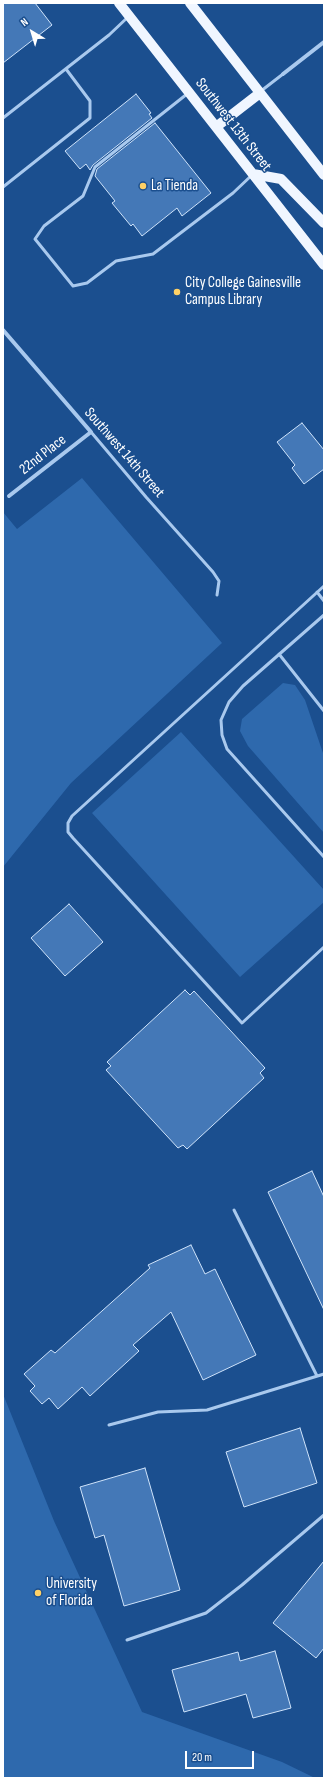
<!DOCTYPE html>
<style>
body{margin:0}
#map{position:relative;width:327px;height:1781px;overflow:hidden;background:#1b4f8f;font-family:"Sofia Sans Condensed",sans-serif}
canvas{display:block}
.frame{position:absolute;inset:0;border:4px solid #fff;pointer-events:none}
.north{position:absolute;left:12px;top:12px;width:40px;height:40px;-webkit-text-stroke:3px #1b4f8f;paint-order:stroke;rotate:322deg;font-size:11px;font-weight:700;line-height:16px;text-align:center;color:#fff}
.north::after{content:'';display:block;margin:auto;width:14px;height:18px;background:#fff;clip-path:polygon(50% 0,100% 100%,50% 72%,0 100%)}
.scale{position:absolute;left:185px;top:1751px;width:69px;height:18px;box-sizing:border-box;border:2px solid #fff;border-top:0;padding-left:5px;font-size:12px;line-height:14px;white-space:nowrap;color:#fff;-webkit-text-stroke:3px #1b4f8f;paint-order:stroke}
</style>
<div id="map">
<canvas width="327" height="1781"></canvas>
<div class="frame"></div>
<div class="north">N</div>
<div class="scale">20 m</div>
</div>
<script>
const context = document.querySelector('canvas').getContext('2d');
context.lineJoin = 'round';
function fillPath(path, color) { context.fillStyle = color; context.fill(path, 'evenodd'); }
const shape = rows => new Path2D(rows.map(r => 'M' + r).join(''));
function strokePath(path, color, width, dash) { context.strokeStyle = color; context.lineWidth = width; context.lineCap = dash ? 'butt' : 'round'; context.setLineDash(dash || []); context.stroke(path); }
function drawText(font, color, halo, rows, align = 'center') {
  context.font = font + ' "Sofia Sans Condensed",sans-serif'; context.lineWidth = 3; context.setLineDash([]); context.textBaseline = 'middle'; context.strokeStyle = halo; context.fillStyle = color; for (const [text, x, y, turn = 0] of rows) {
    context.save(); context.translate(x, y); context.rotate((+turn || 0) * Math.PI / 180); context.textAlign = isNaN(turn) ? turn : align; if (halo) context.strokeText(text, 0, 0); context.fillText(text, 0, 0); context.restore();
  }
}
fillPath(shape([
 [82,478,222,643,71,783,3,867,3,512,17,529],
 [283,683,295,685,305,700,324,756,324,833,248,746,240,731,242,719],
 [181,732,324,890,324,902,240,977,92,813],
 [3,1394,54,1521,142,1712,282,1762,315,1778,3,1778]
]), '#2e69ad');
const building = shape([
 [3,3,35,3,52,25,3,63,3,3],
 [136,94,151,113,149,114,152,118,93,165,90,170,86,164,80,169,65,151,136,94],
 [155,123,211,193,182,216,177,208,142,236,133,224,131,226,112,203,115,201,95,176,97,169,155,123],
 [302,423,324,450,324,469,304,484,292,468,295,465,277,442,302,423],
 [69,904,103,942,65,976,31,938,69,904],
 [185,990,190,995,194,991,265,1068,260,1073,264,1078,187,1149,183,1145,178,1148,106,1070,111,1066,107,1062,185,990],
 [312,1171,324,1197,324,1310,268,1192,312,1171],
 [191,1245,205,1274,215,1269,256,1355,203,1380,171,1312,133,1345,139,1351,90,1396,82,1387,58,1409,49,1398,42,1404,30,1391,35,1386,24,1374,51,1350,55,1353,150,1268,148,1265,191,1245],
 [300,1428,317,1483,244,1507,226,1452,300,1428],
 [145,1468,180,1590,124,1606,104,1535,95,1538,80,1487,145,1468],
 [324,1561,324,1648,316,1658,273,1623,324,1561],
 [275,1651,291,1708,253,1718,246,1694,184,1712,172,1670,238,1652,240,1661,275,1651]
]);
fillPath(building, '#4478b7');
strokePath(building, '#cfe3fa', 1);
strokePath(shape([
 [261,91,283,74],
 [187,94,95,167,83,196,44,226,35,239,73,286,87,283,116,261,153,254,233,193,252,175],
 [3,118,109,35,128,17],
 [3,187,90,118,90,101,66,69],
 [91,432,146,497,213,572,219,581,217,595],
 [324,586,72,816,68,823,68,832,73,838,242,1023,324,947],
 [317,592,324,601],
 [324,615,243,686,229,702,221,720,222,735,227,749,324,857],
 [279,654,324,711],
 [234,1210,317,1376],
 [109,1425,158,1412,207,1410,324,1374],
 [127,1640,206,1613,242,1585,324,1515]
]), '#a9c9ee', 3);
strokePath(shape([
 [283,74,324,42],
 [3,330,91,432,9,496]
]), '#a9c9ee', 4);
strokePath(shape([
 [119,3,324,265],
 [190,3,324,175],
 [216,127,260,93],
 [253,174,281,179,324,223]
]), '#f0f6ff', 10);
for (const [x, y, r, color] of [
 [143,186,4,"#ffd166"],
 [177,292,4,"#ffd166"],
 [38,1593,4,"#ffd166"]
]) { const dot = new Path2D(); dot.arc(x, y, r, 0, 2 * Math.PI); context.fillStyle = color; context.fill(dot); strokePath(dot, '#1b4f8f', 1.5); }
drawText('15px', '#fff', '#1b4f8f', [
 ["Southwest 13th Street",233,125,52],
 ["Southwest 14th Street",124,453,49],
 ["22nd Place",43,455,-38]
]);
drawText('15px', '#fff', '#1b4f8f', [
 ["La Tienda",151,186],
 ["City College Gainesville",185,283],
 ["Campus Library",185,300],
 ["University",46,1584],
 ["of Florida",46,1601]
], 'left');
</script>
